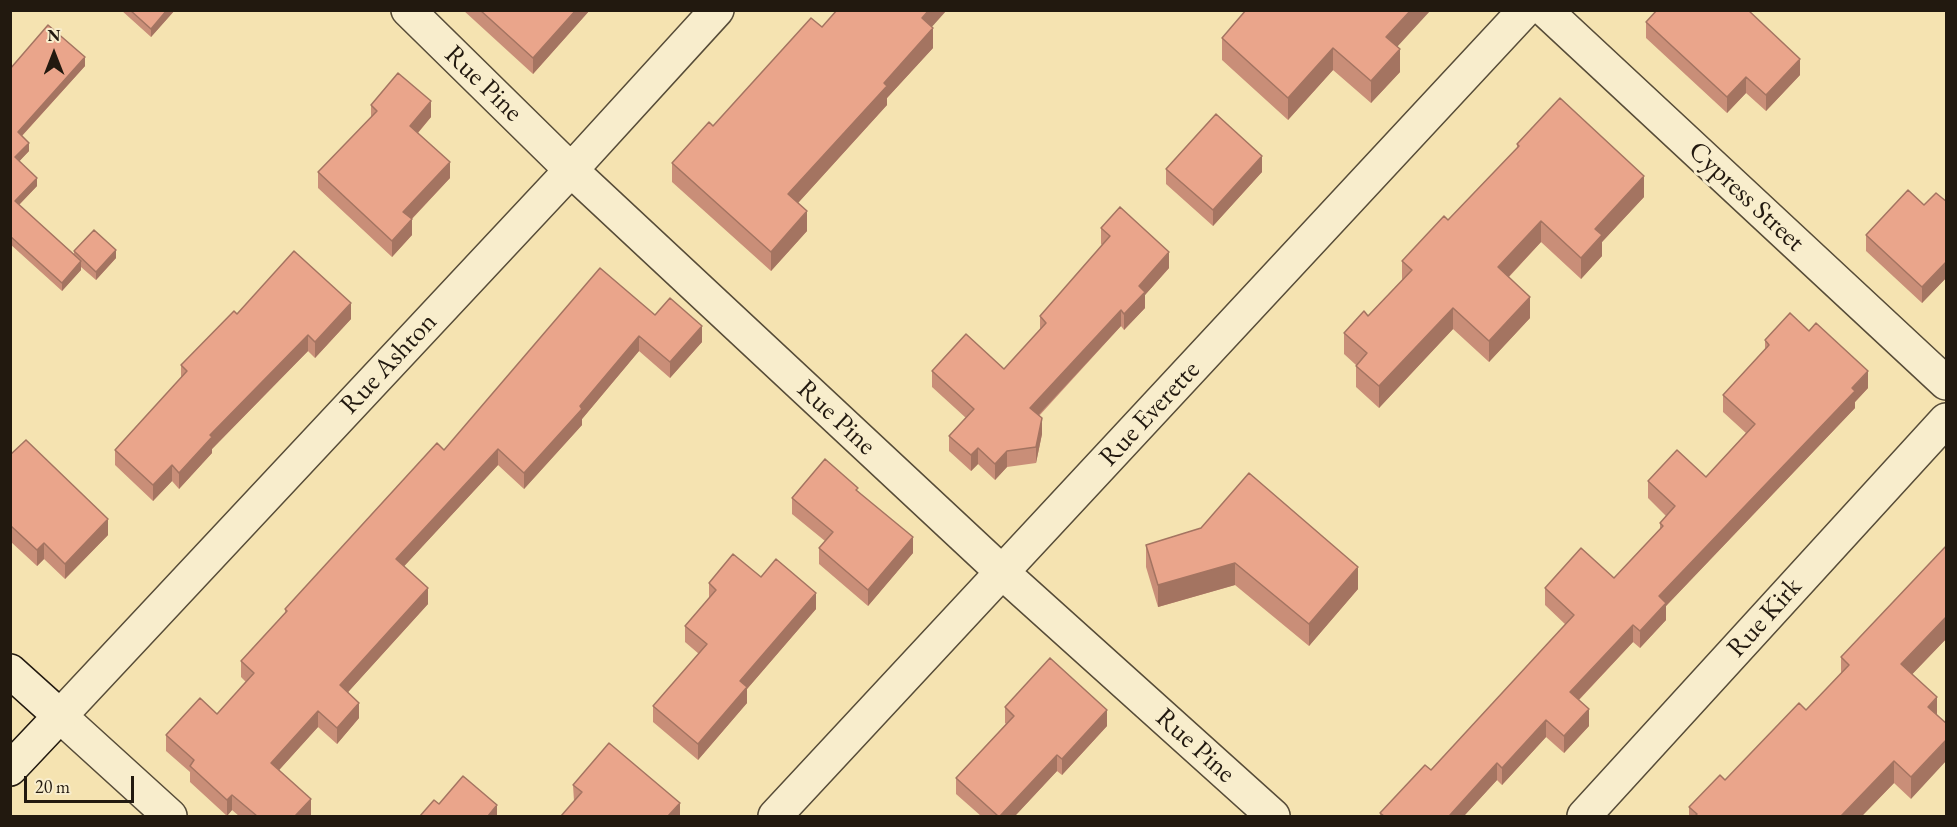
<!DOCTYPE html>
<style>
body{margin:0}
#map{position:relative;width:1957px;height:827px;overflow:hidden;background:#f5e3b1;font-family:"EB Garamond",serif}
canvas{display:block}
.frame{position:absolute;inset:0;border:12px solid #22190f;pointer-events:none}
.north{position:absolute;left:24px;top:24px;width:60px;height:60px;-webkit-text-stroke:4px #f8edcc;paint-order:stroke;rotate:0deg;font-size:16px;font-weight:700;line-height:24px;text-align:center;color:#22190f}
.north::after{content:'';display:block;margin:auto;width:21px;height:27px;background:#22190f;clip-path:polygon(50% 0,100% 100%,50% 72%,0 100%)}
.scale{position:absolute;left:24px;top:776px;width:110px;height:27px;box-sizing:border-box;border:3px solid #22190f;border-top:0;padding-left:8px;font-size:18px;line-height:21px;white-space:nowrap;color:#22190f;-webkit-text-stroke:4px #f8edcc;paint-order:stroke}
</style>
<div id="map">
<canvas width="1957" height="827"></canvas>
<div class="frame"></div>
<div class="north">N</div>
<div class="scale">20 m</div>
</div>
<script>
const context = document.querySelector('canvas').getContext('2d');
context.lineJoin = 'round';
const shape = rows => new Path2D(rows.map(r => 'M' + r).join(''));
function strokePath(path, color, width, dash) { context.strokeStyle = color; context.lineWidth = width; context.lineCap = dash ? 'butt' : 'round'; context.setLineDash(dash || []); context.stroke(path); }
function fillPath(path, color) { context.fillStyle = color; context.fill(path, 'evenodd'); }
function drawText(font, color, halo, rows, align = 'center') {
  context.font = font + ' "EB Garamond",serif'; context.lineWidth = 6; context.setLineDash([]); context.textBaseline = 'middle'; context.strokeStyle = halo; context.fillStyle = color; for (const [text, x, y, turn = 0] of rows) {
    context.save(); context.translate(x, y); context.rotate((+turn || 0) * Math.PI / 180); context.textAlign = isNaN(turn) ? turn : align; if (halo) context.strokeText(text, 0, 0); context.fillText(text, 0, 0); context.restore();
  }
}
const street = shape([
 [408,10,571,170,1003,573,1273,816],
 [1545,10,1946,383],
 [170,816,60,716,571,170,717,10],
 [775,816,1525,10],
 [1584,816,1946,420]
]);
const secondary = shape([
 [10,671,60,716,10,769]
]);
strokePath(street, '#574c38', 36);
strokePath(secondary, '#22190f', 36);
strokePath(street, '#f8edcc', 33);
strokePath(secondary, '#f8edcc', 33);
fillPath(shape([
 [121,10,175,10,151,37],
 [463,10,590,10,533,74],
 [1749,12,1800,75,1766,111,1746,93,1727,113,1646,38,1646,22],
 [822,27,932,27,933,48,887,98,887,105,798,203,807,231,771,271,672,182,672,163],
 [1222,38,1397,47,1400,72,1371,103,1333,70,1288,120,1222,60],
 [85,66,22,136,29,151,19,161,37,186,19,205,74,254,74,251,116,258,96,280,81,267,81,270,62,291,10,244,10,69],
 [371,105,431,117,418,133,450,178,412,219,412,235,392,257,318,188,318,172,371,118],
 [1517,144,1644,197,1602,242,1602,256,1581,279,1541,242,1509,277,1530,318,1489,362,1453,329,1379,408,1356,387,1356,365,1344,354,1344,333,1368,316,1402,280,1402,261,1448,220,1517,148],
 [1166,169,1262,172,1213,226,1166,184],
 [1947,202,1947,277,1922,303,1866,251,1866,235,1924,205],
 [1101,228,1169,268,1145,295,1145,308,1124,330,1121,326,1039,416,1042,434,1036,463,1007,467,995,480,978,464,971,471,949,451,949,436,966,418,932,387,932,371,1004,369,1040,330,1040,316,1102,245,1101,244],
 [237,314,351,319,315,358,308,351,212,449,212,453,179,489,172,481,153,501,115,465,115,450,181,378,181,365],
 [655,315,702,342,670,378,639,351,582,419,582,425,524,489,498,465,404,566,428,604,348,692,359,718,337,744,318,727,279,770,311,815,310,816,239,816,232,810,227,816,190,782,190,772,166,751,166,735,217,714,246,682,241,677,241,661,285,613,285,609,444,450],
 [1765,340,1868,388,1855,402,1855,408,1666,606,1666,620,1640,648,1633,642,1579,700,1589,726,1564,753,1546,737,1502,785,1497,780,1464,816,1380,816,1380,813,1431,770,1566,625,1545,605,1545,588,1614,578,1660,529,1660,523,1666,516,1648,498,1648,481,1706,477,1746,433,1723,412,1723,395,1765,349],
 [10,455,108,535,65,579,44,559,37,566,11,542],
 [858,491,913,553,868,606,819,564,819,548,825,541,792,514,792,498],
 [1201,528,1358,589,1309,646,1235,585,1158,607,1146,567,1146,545],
 [1947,545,1947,638,1912,674,1911,799,1894,783,1862,816,1689,816,1689,807,1725,780,1806,710,1841,673,1841,657],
 [761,577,816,609,747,689,747,703,698,760,653,722,653,706,699,654,685,642,685,626,709,598,709,583],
 [1005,707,1107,726,1062,775,1057,771,1015,816,981,816,956,794,956,778,1006,724,1005,723],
 [573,785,680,816,574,801]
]), '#c98e78');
fillPath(shape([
 [167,10,175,10,151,37,151,29],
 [576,10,590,10,533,74,533,58],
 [929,10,947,10,922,38,922,18],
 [1411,10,1431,10,1386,59,1386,37],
 [933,28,933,48,887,98,887,105,788,214,788,194,884,83],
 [1333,48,1333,70,1288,120,1288,98],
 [1400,49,1400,72,1371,103,1371,81],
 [85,57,85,66,18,140,18,132],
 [1800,59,1800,75,1766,111,1766,95],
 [1746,77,1746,93,1727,113,1727,97],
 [431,101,431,117,410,142,410,126],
 [29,143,29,151,15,166,15,157],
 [1262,156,1262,172,1213,226,1213,210],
 [450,162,450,178,403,228,403,212],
 [1644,176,1644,197,1602,242,1602,256,1581,279,1581,258,1595,229],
 [37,178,37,186,15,209,15,201],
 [807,211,807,231,771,271,771,252],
 [412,219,412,235,392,257,392,241],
 [1541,221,1541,242,1498,288,1498,267],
 [116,250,116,258,96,280,96,272],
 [1169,252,1169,268,1145,295,1145,308,1124,330,1124,314,1139,286],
 [81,261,81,270,62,291,62,283],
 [1947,261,1947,277,1922,303,1922,287],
 [1530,297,1530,318,1489,362,1489,341],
 [351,303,351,319,315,358,315,342],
 [1453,308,1453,329,1379,408,1379,386],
 [1121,310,1121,326,1030,424,1030,408],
 [702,326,702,342,670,378,670,362],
 [308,335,308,351,212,449,212,453,179,489,179,473,210,435],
 [639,336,639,351,582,419,582,425,524,489,524,473],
 [1868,371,1868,388,1855,402,1855,408,1666,606,1666,620,1640,648,1640,631,1659,596],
 [1042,418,1042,434,1036,463,1036,447],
 [978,448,978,464,971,471,971,455],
 [498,449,498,465,396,575,396,559],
 [1007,451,1007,467,995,480,995,464],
 [172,465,172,481,153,501,153,485],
 [108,519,108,535,65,579,65,564],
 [11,526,11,542,10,543,10,527],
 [913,537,913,553,868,606,868,590],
 [44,543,44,559,37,566,37,550],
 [1235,563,1235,585,1158,607,1158,585],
 [1358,567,1358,589,1309,646,1309,624],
 [428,588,428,604,340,701,340,685],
 [816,593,816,609,747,689,747,703,698,760,698,744,740,681],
 [1947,616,1947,638,1901,686,1901,664],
 [1633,625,1633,642,1570,709,1570,692],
 [1937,697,1937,719,1928,707],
 [359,703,359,718,337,744,337,728],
 [1589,709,1589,726,1564,753,1564,736],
 [1107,710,1107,726,1062,775,1062,759],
 [318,711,318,727,271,779,271,763],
 [1546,720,1546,737,1502,785,1502,768],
 [1947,739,1947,760,1911,799,1911,777],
 [1057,755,1057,771,1015,816,1000,816],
 [1894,761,1894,783,1862,816,1841,816],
 [1497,763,1497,780,1464,816,1450,816,1450,815],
 [232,795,232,810,227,816,227,800],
 [311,799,311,815,310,816,295,816],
 [680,803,680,816,668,816],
 [497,805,497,816,488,816]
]), '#a47461');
const building = shape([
 [130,10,167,10,151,29,130,10],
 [480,10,576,10,533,58,480,10],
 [837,10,929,10,922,18,933,28,884,83,887,86,788,194,807,211,771,252,672,163,709,122,713,126,811,18,822,27,837,10],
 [1246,10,1411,10,1386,37,1400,49,1371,81,1333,48,1288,98,1222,38,1246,10],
 [1657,10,1748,10,1800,59,1766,95,1746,77,1727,97,1646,22,1657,10],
 [48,25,85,57,18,132,29,143,15,157,37,178,15,201,81,261,62,283,10,236,10,69,48,25],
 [398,73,431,101,410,126,450,162,403,212,412,219,392,241,318,172,377,111,371,105,398,73],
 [1560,98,1644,176,1595,229,1602,235,1581,258,1541,221,1498,267,1530,297,1489,341,1453,308,1379,386,1356,366,1367,353,1344,333,1364,311,1368,316,1412,270,1402,261,1444,216,1448,220,1519,146,1517,144,1560,98],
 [1216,114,1262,156,1213,210,1166,169,1216,114],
 [1908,190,1924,205,1936,193,1947,202,1947,261,1922,287,1866,235,1908,190],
 [1120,207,1169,252,1139,286,1145,292,1124,314,1121,310,1030,408,1042,418,1036,447,1007,451,995,464,978,448,971,455,949,436,974,409,932,371,966,334,1004,369,1046,323,1040,316,1110,236,1101,228,1120,207],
 [94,230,116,250,96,272,74,251,94,230],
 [294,251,351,303,315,342,308,335,210,435,212,437,179,473,172,465,153,485,115,450,187,371,181,365,234,311,237,314,294,251],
 [600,268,655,315,670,298,702,326,670,362,639,336,580,406,582,409,524,473,498,449,396,559,428,588,340,685,359,703,337,728,318,711,271,763,311,799,295,816,257,816,232,795,227,800,190,766,194,760,166,735,200,698,217,714,254,673,241,661,287,611,285,609,437,443,444,450,600,268],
 [1790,313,1809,331,1816,323,1868,371,1852,388,1855,391,1659,596,1666,603,1640,631,1633,625,1570,692,1589,709,1564,736,1546,720,1502,768,1497,763,1450,815,1451,816,1384,816,1380,813,1425,765,1431,770,1574,615,1545,588,1581,548,1614,578,1663,526,1660,523,1675,506,1648,481,1677,450,1706,477,1755,424,1723,395,1769,345,1765,340,1790,313],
 [26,440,108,519,65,564,44,543,37,550,11,526,10,527,10,455,26,440],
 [825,459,858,488,856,490,913,537,868,590,819,548,833,532,792,498,825,459],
 [1249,473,1358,567,1309,624,1235,563,1158,585,1146,545,1201,528,1249,473],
 [1947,545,1947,616,1901,664,1937,697,1928,707,1947,724,1947,739,1911,777,1894,761,1841,816,1695,816,1697,814,1689,807,1720,775,1725,780,1799,703,1806,710,1849,665,1841,657,1947,545],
 [733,554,761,577,776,559,816,593,740,681,747,687,698,744,653,706,707,644,685,626,716,590,709,583,733,554],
 [1050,658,1107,710,1062,759,1057,755,1000,816,998,816,956,778,1014,716,1005,707,1050,658],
 [609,743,680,803,668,816,561,816,582,792,573,785,609,743],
 [463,776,497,805,488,816,420,816,434,800,439,804,463,776]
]);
fillPath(building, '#eaa58b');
strokePath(building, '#a47461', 1.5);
drawText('27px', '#22190f', '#f8edcc', [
 ["Rue Pine",483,84,44],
 ["Cypress Street",1746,197,43],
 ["Rue Ashton",389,364,-47],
 ["Rue Everette",1150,414,-47],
 ["Rue Pine",836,418,43],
 ["Rue Kirk",1765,618,-48],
 ["Rue Pine",1195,746,42]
]);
</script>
